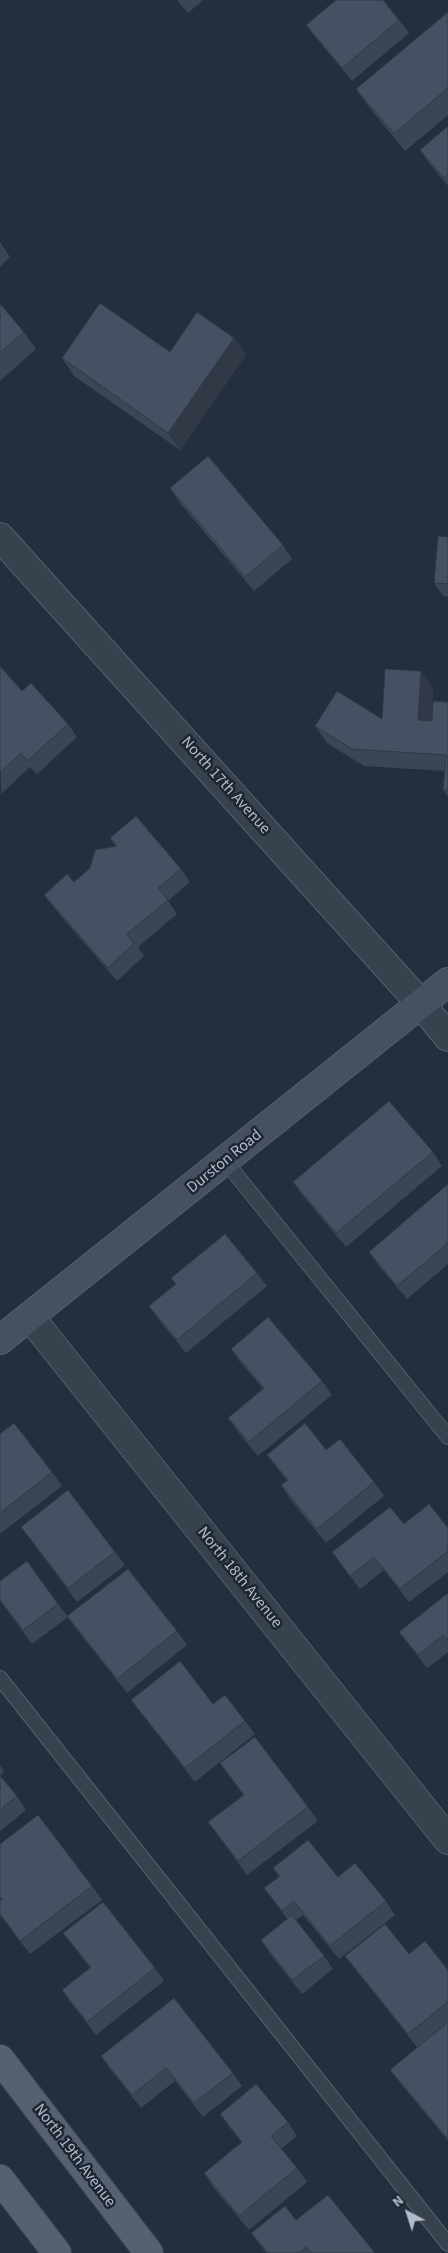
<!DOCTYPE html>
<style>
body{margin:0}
#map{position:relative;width:448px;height:2253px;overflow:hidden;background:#242f3e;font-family:"Source Sans 3",sans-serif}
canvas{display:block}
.north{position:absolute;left:383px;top:2188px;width:50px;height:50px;-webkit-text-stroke:4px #1d2633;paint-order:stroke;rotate:320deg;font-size:14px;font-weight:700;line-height:20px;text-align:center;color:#b4bcc9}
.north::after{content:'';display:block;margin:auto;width:18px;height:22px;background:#b4bcc9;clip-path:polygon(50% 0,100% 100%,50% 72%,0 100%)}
</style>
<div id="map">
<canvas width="448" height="2253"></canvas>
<div class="north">N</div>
</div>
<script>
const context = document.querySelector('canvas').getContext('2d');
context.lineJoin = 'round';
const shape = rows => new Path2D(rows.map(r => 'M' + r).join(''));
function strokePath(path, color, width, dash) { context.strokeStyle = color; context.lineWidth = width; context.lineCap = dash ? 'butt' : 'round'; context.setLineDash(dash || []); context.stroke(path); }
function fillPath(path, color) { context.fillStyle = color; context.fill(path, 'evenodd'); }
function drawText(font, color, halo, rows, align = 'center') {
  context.font = font + ' "Source Sans 3",sans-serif'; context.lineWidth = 5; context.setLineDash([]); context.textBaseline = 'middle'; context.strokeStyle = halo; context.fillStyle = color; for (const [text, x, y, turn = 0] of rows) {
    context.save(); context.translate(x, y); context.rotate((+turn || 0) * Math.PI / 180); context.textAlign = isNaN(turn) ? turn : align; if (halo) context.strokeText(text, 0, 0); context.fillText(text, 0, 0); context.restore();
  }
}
const service = shape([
 [225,1161,448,1437],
 [0,1678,448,2244]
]);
const minor = shape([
 [0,537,421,1004,448,1037],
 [30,1317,448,1840]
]);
const secondary = shape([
 [0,1340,448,982]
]);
const primary = shape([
 [0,2059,149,2253],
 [0,2179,57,2253]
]);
strokePath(service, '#565f6c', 16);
strokePath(minor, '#565f6c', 30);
strokePath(secondary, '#565f6c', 30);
strokePath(primary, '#414a57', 30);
strokePath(service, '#38414e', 14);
strokePath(minor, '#38414e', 28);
strokePath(secondary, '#465061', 28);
strokePath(primary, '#56606e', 28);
fillPath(shape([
 [177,0,203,0,188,13],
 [448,12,448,115,405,151,368,106,356,89],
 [399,20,409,33,352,81,316,38,306,25],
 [448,126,448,186,429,163,420,150],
 [0,242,10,257,0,267],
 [0,304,24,332,36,349,0,381],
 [234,338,246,355,180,450,74,376,62,358,170,352],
 [170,488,283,545,292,559,254,591,179,502],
 [448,537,448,597,443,596,434,583],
 [0,666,22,691,68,724,77,737,37,774,30,767,1,794],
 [433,688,431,721,448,702,448,797,443,790,445,771,364,766,327,743,315,726,382,719],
 [110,838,181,869,190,882,168,901,177,914,138,947,144,956,117,981,54,908,44,895,74,882,116,847],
 [433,1152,442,1166,346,1247,303,1196,293,1182],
 [448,1184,448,1264,407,1299,378,1265,369,1252],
 [257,1273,267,1286,186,1353,158,1319,149,1306,176,1284],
 [231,1349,322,1381,332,1395,258,1456,238,1432,228,1418,263,1389,240,1362],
 [0,1434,52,1472,62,1486,0,1534],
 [326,1450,374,1482,384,1496,326,1543,290,1499,281,1485,287,1481,267,1455],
 [404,1524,448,1528,448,1572,409,1602,384,1570,360,1589,332,1552],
 [21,1527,115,1552,125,1565,77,1602],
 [0,1581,58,1604,68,1617,32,1644,0,1601],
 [448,1593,448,1652,427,1668,399,1632],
 [67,1616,177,1631,187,1645,127,1693,77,1630],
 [131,1700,213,1704,245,1721,255,1734,195,1782,141,1713],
 [220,1763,308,1807,318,1821,247,1875,208,1822,243,1795],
 [0,1765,4,1772,0,1775],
 [0,1776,17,1796,26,1810,0,1831],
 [0,1844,92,1886,102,1900,30,1954,0,1915,0,1901,1,1900,0,1898],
 [273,1868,338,1877,386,1901,395,1915,339,1959,303,1915,296,1920,324,1956,333,1969,302,1994,270,1954,261,1940,287,1919,264,1888,279,1877],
 [63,1933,155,1968,164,1981,96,2035,71,2003,62,1990,90,1968],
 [409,1954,448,1970,448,2141,400,2083,390,2070,417,2047,355,1969,345,1956],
 [101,2056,233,2073,242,2086,203,2117,175,2081,141,2108,110,2069],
 [220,2114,288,2122,297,2136,281,2149,297,2168,307,2182,249,2230,213,2187,204,2173,242,2143,229,2127],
 [296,2220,375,2253,266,2253,251,2233]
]), '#3b4654');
fillPath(shape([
 [234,338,246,355,180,450,168,433],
 [421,671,433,688,430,737,418,720]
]), '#303945');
const building = shape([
 [336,0,383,0,399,20,342,68,306,25,336,0],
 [448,12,448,88,394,134,356,89,448,12],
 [448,126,448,175,444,178,420,150,448,126],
 [100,303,170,352,197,312,234,338,168,433,62,358,100,303],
 [0,304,24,332,0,353,0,304],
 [208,456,283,545,245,577,170,488,208,456],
 [438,536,448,537,448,584,434,583,438,536],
 [0,666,22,691,31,683,68,724,27,761,21,753,0,772,0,666],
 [385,669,421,671,418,720,432,721,433,701,448,702,448,790,443,790,446,755,352,749,315,726,337,691,382,719,385,669],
 [136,816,181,869,158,888,168,900,127,934,134,943,108,968,44,895,67,874,74,882,90,868,95,850,117,846,110,838,136,816],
 [389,1101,433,1152,336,1233,293,1182,389,1101],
 [448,1184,448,1243,397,1286,369,1252,448,1184],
 [225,1234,257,1273,177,1340,149,1306,176,1284,171,1278,225,1234],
 [268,1317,322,1381,249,1442,228,1418,264,1388,231,1349,268,1317],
 [14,1423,52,1472,0,1513,0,1434,14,1423],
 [305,1423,326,1450,340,1439,374,1482,317,1529,281,1485,288,1480,267,1455,305,1423],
 [68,1490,115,1552,68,1588,21,1527,68,1490],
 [429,1504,448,1528,448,1551,400,1589,374,1557,350,1576,332,1552,390,1507,404,1524,429,1504],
 [27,1561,58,1604,23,1630,0,1600,0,1581,27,1561],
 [128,1569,177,1631,117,1679,67,1616,128,1569],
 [448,1593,448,1641,443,1635,418,1655,399,1632,448,1593],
 [180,1661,213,1704,225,1695,245,1721,185,1768,131,1700,180,1661],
 [255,1737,308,1807,238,1861,208,1822,244,1795,220,1763,255,1737],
 [0,1776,17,1796,0,1810,0,1776],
 [38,1815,92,1886,20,1941,0,1914,0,1901,2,1899,0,1897,0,1844,38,1815],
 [308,1840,338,1877,355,1863,386,1901,330,1946,294,1901,282,1911,264,1888,280,1876,273,1868,308,1840],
 [103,1902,155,1968,87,2022,62,1990,91,1967,63,1933,103,1902],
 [292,1915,324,1956,292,1980,261,1940,292,1915],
 [385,1924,409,1954,425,1941,448,1970,448,2002,408,2034,345,1956,385,1924],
 [174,1998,233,2073,194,2103,166,2068,132,2095,101,2056,174,1998],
 [448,2022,448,2139,390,2070,448,2022],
 [256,2084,288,2122,271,2136,297,2168,239,2216,204,2173,242,2142,220,2114,256,2084],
 [328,2195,375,2253,311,2253,306,2247,299,2253,268,2253,251,2233,285,2206,296,2220,328,2195]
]);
fillPath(building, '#455162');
strokePath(building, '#303945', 1);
drawText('16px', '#b4bcc9', '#1d2633', [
 ["North 17th Avenue",225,786,48],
 ["Durston Road",225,1162,-39],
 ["North 18th Avenue",239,1578,51],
 ["North 19th Avenue",74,2156,53]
]);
</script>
